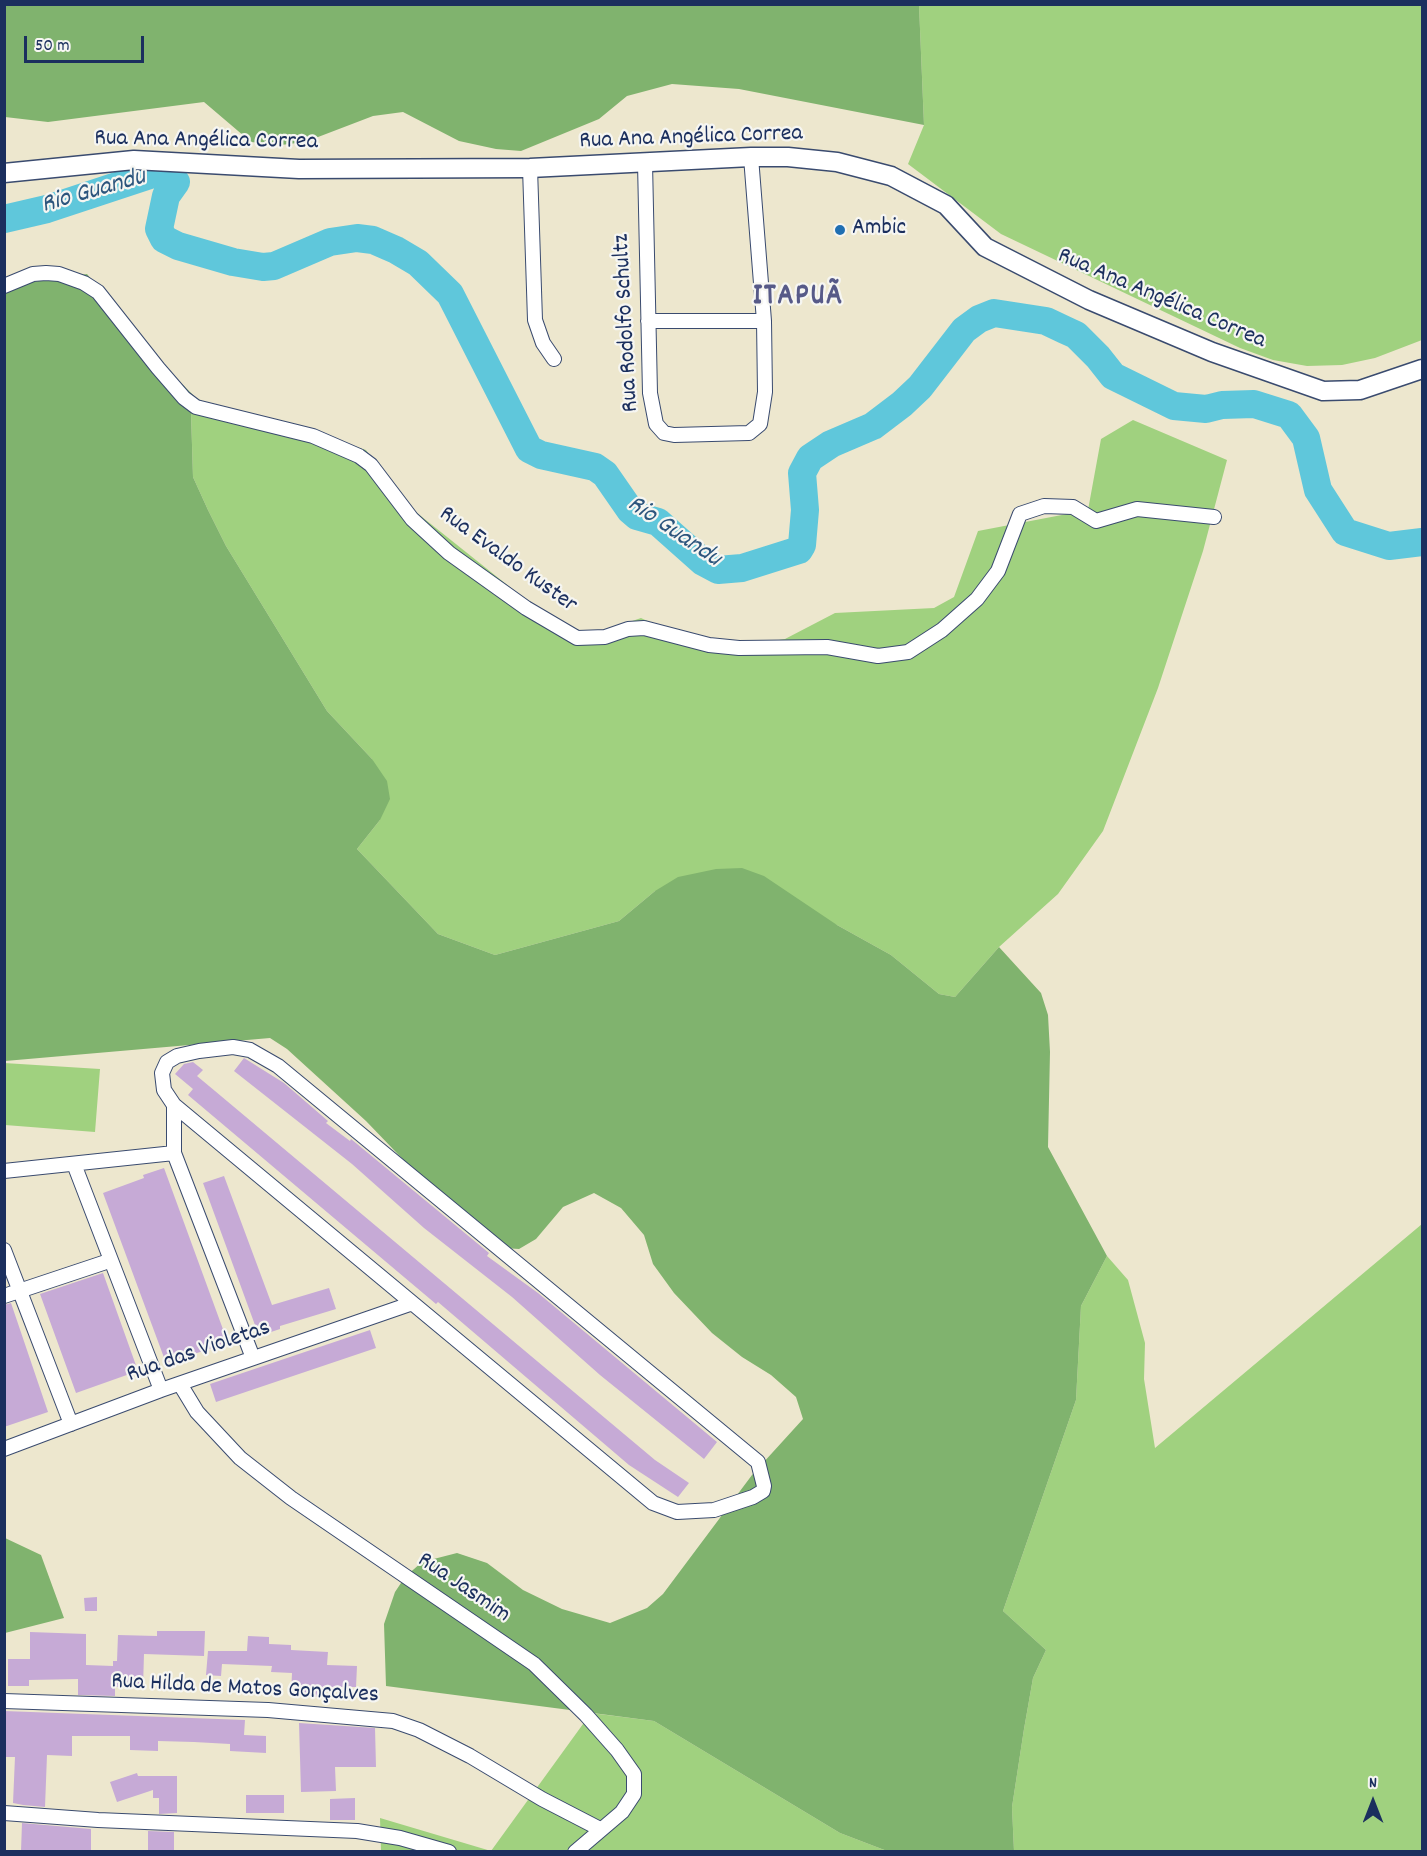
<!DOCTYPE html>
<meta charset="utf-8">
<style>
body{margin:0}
#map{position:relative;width:1427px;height:1856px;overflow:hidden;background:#ede7ce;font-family:Dekko,sans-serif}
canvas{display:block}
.frame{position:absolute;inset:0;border:6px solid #1b2f5e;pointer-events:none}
.north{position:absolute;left:1343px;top:1772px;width:60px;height:60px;-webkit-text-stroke:4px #f6f6f2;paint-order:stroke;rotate:0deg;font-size:16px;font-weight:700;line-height:24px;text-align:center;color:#1b2f5e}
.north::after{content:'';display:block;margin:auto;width:21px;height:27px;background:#1b2f5e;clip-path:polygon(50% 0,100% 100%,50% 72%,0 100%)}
.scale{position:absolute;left:24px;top:36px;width:120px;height:27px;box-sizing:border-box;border:3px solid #1b2f5e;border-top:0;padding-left:8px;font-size:18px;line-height:21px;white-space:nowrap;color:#1b2f5e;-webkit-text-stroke:4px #f6f6f2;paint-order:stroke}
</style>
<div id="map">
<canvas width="1427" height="1856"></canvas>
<div class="frame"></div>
<div class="north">N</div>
<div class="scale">50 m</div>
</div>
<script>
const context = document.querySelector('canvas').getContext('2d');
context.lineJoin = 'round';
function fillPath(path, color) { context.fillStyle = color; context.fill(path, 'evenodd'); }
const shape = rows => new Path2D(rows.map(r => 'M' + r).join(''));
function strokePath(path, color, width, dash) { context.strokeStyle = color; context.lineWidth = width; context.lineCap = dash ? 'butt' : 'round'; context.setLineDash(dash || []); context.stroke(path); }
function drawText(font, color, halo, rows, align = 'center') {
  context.font = font + ' Dekko,sans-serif'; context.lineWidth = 4.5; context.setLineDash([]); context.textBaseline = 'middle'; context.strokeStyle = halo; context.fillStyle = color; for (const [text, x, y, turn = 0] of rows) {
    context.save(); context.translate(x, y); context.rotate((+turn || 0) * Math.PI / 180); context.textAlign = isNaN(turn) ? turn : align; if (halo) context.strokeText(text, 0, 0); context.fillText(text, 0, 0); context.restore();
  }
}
fillPath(shape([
 [919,5,1422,5,1422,340,1375,358,1342,365,1307,366,1273,360,1240,348,1001,234,908,164,924,125],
 [196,398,221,410,270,420,366,450,397,497,531,604,571,632,600,632,641,618,662,628,716,645,747,645,785,639,835,613,934,608,954,597,978,531,1088,510,1101,439,1133,420,1227,460,1203,551,1158,688,1103,831,1058,894,999,947,955,997,939,994,891,955,837,925,655,891,619,921,495,955,438,934,357,849,380,820,372,759,327,711,226,546,208,510,193,477,191,412],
 [4,1063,100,1069,95,1132,5,1125],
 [1422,1224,1422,1851,1014,1851,1012,1807,1024,1729,1033,1678,1046,1650,1003,1611,1076,1400,1081,1306,1107,1256,1128,1280,1145,1343,1144,1379,1155,1448],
 [591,1713,654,1721,840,1833,887,1851,381,1851,380,1818,491,1851]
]), '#a0d17f');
fillPath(shape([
 [5,4,919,5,924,125,739,89,672,84,627,96,599,119,521,151,496,149,459,141,403,112,373,116,305,142,281,145,251,142,204,102,48,122,5,117],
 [87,274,155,357,196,398,191,413,193,477,208,510,226,546,327,711,372,759,387,781,390,799,380,820,357,849,438,934,495,955,619,921,655,891,678,877,716,869,742,868,764,876,837,925,891,955,939,994,955,997,999,947,1041,993,1048,1015,1050,1052,1048,1147,1107,1256,1081,1306,1076,1400,1003,1611,1046,1650,1033,1678,1024,1729,1012,1807,1014,1851,887,1851,840,1833,654,1721,386,1686,384,1624,395,1592,405,1577,422,1562,457,1553,487,1563,523,1590,562,1609,610,1623,647,1608,663,1594,752,1475,803,1419,796,1397,771,1375,742,1357,712,1333,674,1293,653,1264,644,1235,621,1208,594,1193,563,1207,536,1239,519,1249,503,1248,418,1175,366,1121,287,1049,270,1038,5,1061,4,286],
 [5,1538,41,1555,64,1618,5,1633]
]), '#80b36e');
strokePath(shape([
 [4,219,47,209,153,174,170,177,176,182,166,196,159,229,164,239,178,246,233,262,263,267,274,266,330,242,357,238,373,240,396,250,418,263,450,294,529,449,541,455,595,467,605,474,630,510,637,516,658,522,703,562,718,570,742,568,799,550,802,545,805,510,802,473,810,458,831,444,873,426,902,404,920,387,964,330,979,319,994,313,1046,321,1065,330,1076,335,1098,357,1113,376,1174,406,1206,409,1222,405,1254,404,1289,415,1306,438,1318,490,1345,532,1389,546,1422,542]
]), '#5fc7db', 28);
fillPath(shape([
 [244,1058,284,1083,328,1121,326,1123,350,1141,351,1139,489,1253,487,1256,538,1293,717,1442,704,1459,600,1375,512,1297,424,1228,352,1164,234,1071],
 [193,1062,203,1070,197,1076,215,1091,655,1460,689,1483,678,1497,629,1465,438,1302,436,1304,188,1095,193,1089,175,1074,184,1064],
 [164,1168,228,1343,166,1363,103,1193,144,1178,143,1175],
 [224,1176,272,1305,329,1288,336,1309,280,1326,280,1329,259,1336,203,1183],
 [103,1273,138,1371,76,1393,40,1294],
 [11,1303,48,1412,4,1427,4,1305],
 [370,1330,376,1348,216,1402,210,1384],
 [97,1597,97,1611,85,1611,84,1598],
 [157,1631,205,1631,204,1656,144,1654,143,1687,115,1687,115,1696,78,1695,78,1679,29,1680,29,1686,8,1686,8,1659,30,1659,30,1632,86,1634,86,1665,113,1666,113,1661,117,1661,118,1635,157,1636],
 [248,1636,269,1637,269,1644,291,1645,291,1650,328,1652,327,1665,357,1666,356,1687,326,1687,326,1697,291,1696,292,1673,271,1672,272,1666,222,1664,221,1676,206,1675,208,1651,247,1651],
 [4,1711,245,1720,244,1735,266,1736,266,1753,230,1751,230,1744,194,1742,158,1741,158,1751,130,1750,130,1736,72,1736,72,1756,47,1755,45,1807,23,1805,13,1803,15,1757,4,1757],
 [299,1723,375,1728,376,1767,335,1767,336,1791,301,1792],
 [137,1773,138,1776,177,1776,177,1813,159,1814,159,1798,153,1798,153,1790,117,1802,110,1782],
 [246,1795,284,1795,284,1813,246,1813],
 [355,1798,355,1820,330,1820,330,1799],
 [22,1823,91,1829,91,1851,21,1851],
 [148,1831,174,1832,174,1851,148,1851]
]), '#c6aad6');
const street = shape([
 [645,163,650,393,656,424,664,433,674,435,749,433,760,424,765,392,764,321,751,157],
 [530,168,535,320,543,343,554,359],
 [4,286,33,274,46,273,59,274,84,283,98,292,158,368,184,398,196,407,313,436,359,456,371,465,412,519,449,553,526,608,577,638,605,637,628,629,644,628,709,645,739,648,827,647,878,656,908,652,942,630,977,599,998,571,1020,514,1044,506,1073,507,1096,521,1137,509,1214,517],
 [648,321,764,321],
 [174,1105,653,1503,677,1512,714,1510,753,1497,763,1491,764,1486,758,1462,278,1066,250,1050,233,1047,199,1051,177,1056,167,1062,162,1073,164,1090,174,1105,174,1153,253,1358],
 [74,1164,161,1390],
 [4,1171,174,1153],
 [4,1250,71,1424],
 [4,1296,109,1261],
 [180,1384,197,1412,240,1458,291,1498,534,1664,586,1715,617,1750,634,1774,634,1794,622,1812,575,1852],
 [4,1449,161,1390,410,1304],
 [4,1701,268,1710,393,1721,419,1730,470,1756,542,1799,600,1829],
 [4,1813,98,1820,357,1831,400,1838,449,1852]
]);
const secondary = shape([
 [4,173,134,160,299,169,530,168,751,157,788,157,837,162,891,176,946,205,985,247,1089,300,1212,352,1323,391,1360,390,1422,369]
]);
strokePath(street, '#3a4b6f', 16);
strokePath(secondary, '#3a4b6f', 21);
strokePath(street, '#fff', 14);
strokePath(secondary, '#fff', 18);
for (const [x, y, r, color] of [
 [840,230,6,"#1f6fb2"]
]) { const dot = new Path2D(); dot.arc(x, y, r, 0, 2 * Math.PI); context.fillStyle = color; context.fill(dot); strokePath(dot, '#f6f6f2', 2); }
drawText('24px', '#1b2f5e', '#f6f6f2', [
 ["Rua Ana Angélica Correa",691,139,-2],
 ["Rua Ana Angélica Correa",206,142,1],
 ["Rua Ana Angélica Correa",1161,300,23],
 ["Rua Rodolfo Schultz",628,323,-93],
 ["Rua Evaldo Kuster",507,561,36],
 ["Rua das Violetas",199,1353,-19],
 ["Rua Jasmim",463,1589,34],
 ["Rua Hilda de Matos Gonçalves",245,1690,3]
]);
drawText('24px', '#1b2f5e', '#f6f6f2', [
 ["Ambic",852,230]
], 'left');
drawText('italic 26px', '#2c557d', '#f6f6f2', [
 ["Rio Guandu",94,193,-16],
 ["Rio Guandu",673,533,34]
]);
context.letterSpacing = '1.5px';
drawText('bold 30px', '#575a88', '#f6f6f2', [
 ["ITAPUÃ",798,299]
]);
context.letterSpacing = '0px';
</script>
